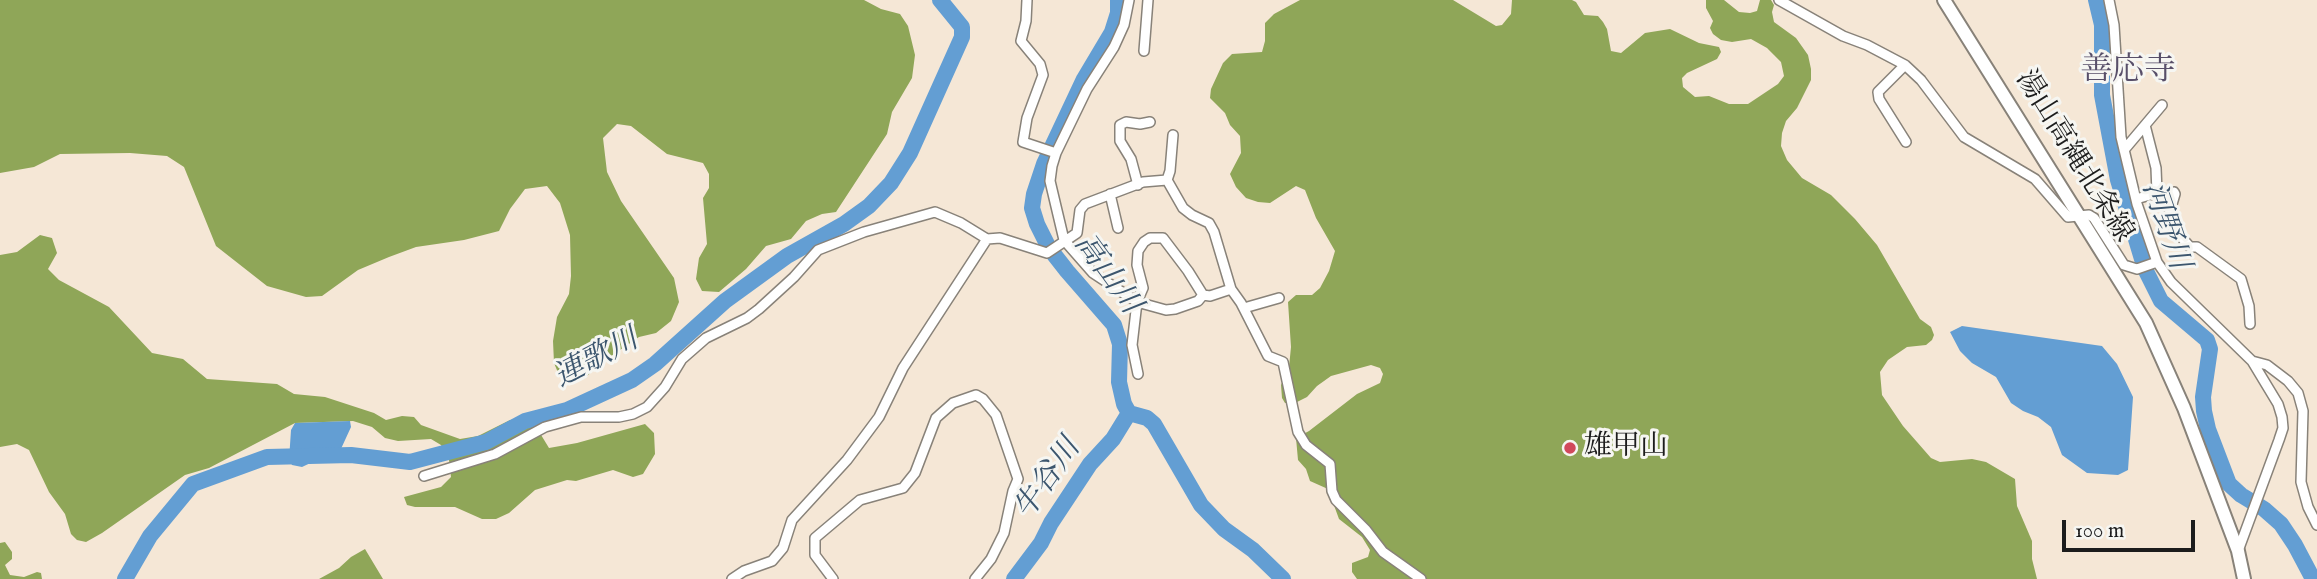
<!DOCTYPE html>
<meta charset="utf-8">
<style>
body{margin:0}
#map{position:relative;width:2317px;height:579px;overflow:hidden;background:#f5e7d6;font-family:"IM FELL English",serif}
canvas{display:block}
.scale{position:absolute;left:2062px;top:520px;width:133px;height:32px;box-sizing:border-box;border:4px solid #1c1c1c;border-top:0;padding-left:9px;font-size:21px;line-height:24px;white-space:nowrap;color:#1c1c1c;-webkit-text-stroke:5px #f6f6f2;paint-order:stroke}
</style>
<div id="map">
<canvas width="2317" height="579"></canvas>
<div class="scale">100 m</div>
</div>
<script>
const context = document.querySelector('canvas').getContext('2d');
context.lineJoin = 'round';
function fillPath(path, color) { context.fillStyle = color; context.fill(path, 'evenodd'); }
const shape = rows => new Path2D(rows.map(r => 'M' + r).join(''));
function strokePath(path, color, width, dash) { context.strokeStyle = color; context.lineWidth = width; context.lineCap = dash ? 'butt' : 'round'; context.setLineDash(dash || []); context.stroke(path); }
function drawText(font, color, halo, rows, align = 'center') {
  context.font = font + ' "IM FELL English","Noto Serif JP",serif'; context.lineWidth = 6; context.setLineDash([]); context.textBaseline = 'middle'; context.strokeStyle = halo; context.fillStyle = color; for (const [text, x, y, turn = 0] of rows) {
    context.save(); context.translate(x, y); context.rotate((+turn || 0) * Math.PI / 180); context.textAlign = isNaN(turn) ? turn : align; if (halo) context.strokeText(text, 0, 0); context.fillText(text, 0, 0); context.restore();
  }
}
fillPath(shape([
 [0,0,864,0,881,9,900,14,908,26,915,55,912,78,892,112,887,134,836,212,822,214,806,221,791,239,766,246,746,269,719,292,702,291,696,279,699,258,707,244,703,198,709,188,709,174,703,163,667,154,631,126,617,124,603,138,607,172,621,201,674,278,679,302,671,321,656,333,639,337,601,363,585,378,570,382,559,375,554,363,553,341,557,317,569,294,571,276,570,235,560,203,547,186,525,189,510,209,499,231,464,240,416,247,389,257,358,270,322,296,306,297,267,286,216,246,184,167,167,156,130,153,60,154,34,167,0,173],
 [1300,0,1453,0,1496,26,1502,25,1511,14,1512,0,1572,0,1576,2,1584,15,1598,16,1603,22,1607,29,1611,51,1621,53,1645,33,1670,29,1699,43,1719,47,1721,52,1717,59,1687,73,1682,78,1683,87,1695,97,1709,96,1729,104,1748,104,1778,84,1784,76,1781,62,1767,48,1751,39,1732,42,1721,40,1713,34,1710,28,1713,21,1706,8,1706,0,1724,0,1739,12,1750,13,1757,11,1760,0,1771,0,1774,5,1772,12,1774,22,1796,38,1808,55,1811,69,1811,80,1797,108,1786,121,1782,133,1781,146,1787,160,1802,178,1831,195,1855,219,1877,245,1920,319,1931,327,1934,335,1932,340,1926,345,1907,347,1888,360,1880,372,1882,395,1903,426,1931,458,1940,462,1972,459,1986,462,2015,479,2017,506,2032,541,2032,559,2037,579,1357,579,1352,572,1352,563,1368,557,1370,550,1362,537,1339,519,1328,489,1310,481,1306,469,1298,460,1296,438,1309,431,1357,394,1380,383,1383,374,1380,368,1371,365,1331,376,1317,386,1307,397,1295,403,1285,403,1282,398,1281,385,1289,367,1291,347,1288,302,1296,295,1312,295,1320,288,1329,271,1335,251,1316,218,1305,190,1296,186,1270,203,1258,202,1246,198,1236,187,1230,174,1241,153,1240,136,1230,125,1225,113,1210,98,1211,89,1223,63,1232,54,1262,52,1265,41,1265,23,1274,14],
 [40,235,52,238,57,253,48,269,59,280,109,307,152,353,183,359,207,379,277,384,294,394,325,397,374,413,386,420,402,416,414,417,421,425,460,439,478,436,510,420,526,418,535,425,549,448,577,443,645,424,654,433,655,454,643,474,633,477,613,470,576,481,567,480,535,490,509,513,496,519,482,519,455,507,415,507,407,505,404,497,441,487,451,477,449,460,441,445,431,439,398,441,385,438,372,427,353,421,295,423,209,468,185,475,102,533,86,542,77,540,71,534,65,514,49,492,29,450,17,444,0,447,0,255,17,252],
 [5,542,12,552,12,559,5,565,10,575,24,577,37,572,41,573,42,579,0,579,0,543],
 [365,549,383,579,319,579,339,568,351,557]
]), '#8fa658');
fillPath(shape([
 [1962,326,2102,346,2117,364,2133,397,2128,470,2118,475,2087,473,2062,455,2051,427,2038,417,2023,411,2011,403,1996,377,1972,363,1960,351,1950,332],
 [350,421,351,427,340,451,336,454,323,457,302,467,292,465,289,460,291,430,295,423]
]), '#639ed3');
strokePath(shape([
 [1118,0,1118,13,1112,32,1084,79,1044,164,1034,194,1032,208,1037,224,1049,248,1067,271,1114,325,1120,344,1119,382,1124,404,1129,413,1147,418,1154,424,1201,505,1224,529,1253,550,1283,579],
 [2096,0,2102,25,2102,95,2118,180,2145,269,2161,301,2207,340,2210,349,2203,397,2204,411,2208,429,2229,484,2241,495,2264,509,2281,524,2295,545,2313,579],
 [125,579,150,536,193,484,267,457,351,455,410,462,486,442,525,421,567,410,632,380,655,364,725,301,787,256,844,224,869,206,891,183,910,153,962,37,962,27,940,0],
 [1014,579,1041,543,1051,523,1090,464,1113,439,1129,413]
]), '#639ed3', 16);
const minor = shape([
 [1027,0,1026,21,1021,41,1040,64,1043,75,1027,118,1023,142,1056,153],
 [1129,0,1124,25,1114,47,1087,89,1056,153,1052,166,1050,181,1064,240,1093,273,1137,302,1132,345,1138,374],
 [1779,0,1843,36,1867,45,1905,65,1921,80,1964,137,2035,179,2068,217,2089,215,2094,218,2124,265,2137,269,2157,262],
 [2109,0,2114,25,2121,137,2137,204,2157,262,2171,282,2252,361,2278,404,2282,417,2283,428,2279,440,2238,551],
 [1144,51,1148,0],
 [1905,65,1878,92,1879,99,1906,142],
 [2124,150,2162,105],
 [1167,180,1170,171,1173,135],
 [1138,185,1131,159,1120,141,1120,125,1126,122,1140,124,1150,122],
 [2157,193,2161,196,2174,192,2175,194,2167,221,2190,247,2197,247,2241,279,2249,306,2250,324],
 [1110,194,1118,228],
 [2136,199,2157,193,2156,168,2145,125],
 [1203,295,1198,301,1175,309,1166,310,1137,302,1143,288,1137,265,1138,251,1144,242,1150,238,1163,238,1188,271,1203,295,1210,296,1231,289],
 [1244,308,1279,298],
 [2252,361,2267,365,2288,381,2298,393,2303,411,2301,482,2308,507,2317,525],
 [424,476,495,454,545,427,581,417,619,417,633,414,647,407,665,387,682,359,706,338,747,318,759,309,794,277,818,250,864,232,935,212,961,223,987,239,1000,238,1047,253,1077,233,1080,210,1085,204,1143,182,1167,180,1183,208,1192,215,1209,223,1214,232,1231,289,1241,303,1268,356,1283,362,1298,432,1306,445,1330,464,1332,491,1336,500,1366,530,1383,552,1421,579],
 [732,579,744,571,772,561,783,548,792,520,847,460,879,417,903,368,987,239],
 [833,579,815,555,815,538,860,500,903,488,915,473,936,418,953,403,976,395,983,399,996,415,1018,479,1013,491,1004,533,991,559,975,579]
]);
const secondary = shape([
 [1944,0,2146,323,2184,408,2238,551,2244,579]
]);
strokePath(minor, '#888279', 12);
strokePath(secondary, '#888279', 16);
strokePath(minor, '#fff', 9);
strokePath(secondary, '#fff', 12);
for (const [x, y, r, color] of [
 [1570,448,7,"#d1495b"]
]) { const dot = new Path2D(); dot.arc(x, y, r, 0, 2 * Math.PI); context.fillStyle = color; context.fill(dot); strokePath(dot, '#f6f6f2', 2.5); }
drawText('28px', '#1c1c1c', '#f6f6f2', [
 ["湯山高縄北条線",2073,157,58]
]);
drawText('28px', '#1c1c1c', '#f6f6f2', [
 ["雄甲山",1584,448]
], 'left');
drawText('italic 30px', '#3c566e', '#f6f6f2', [
 ["河野川",2164,226,71],
 ["高山川",1106,275,54],
 ["連歌川",597,360,-28],
 ["牛谷川",1049,480,-55]
]);
drawText('32px', '#584f69', '#f6f6f2', [
 ["善応寺",2128,72]
]);
</script>
